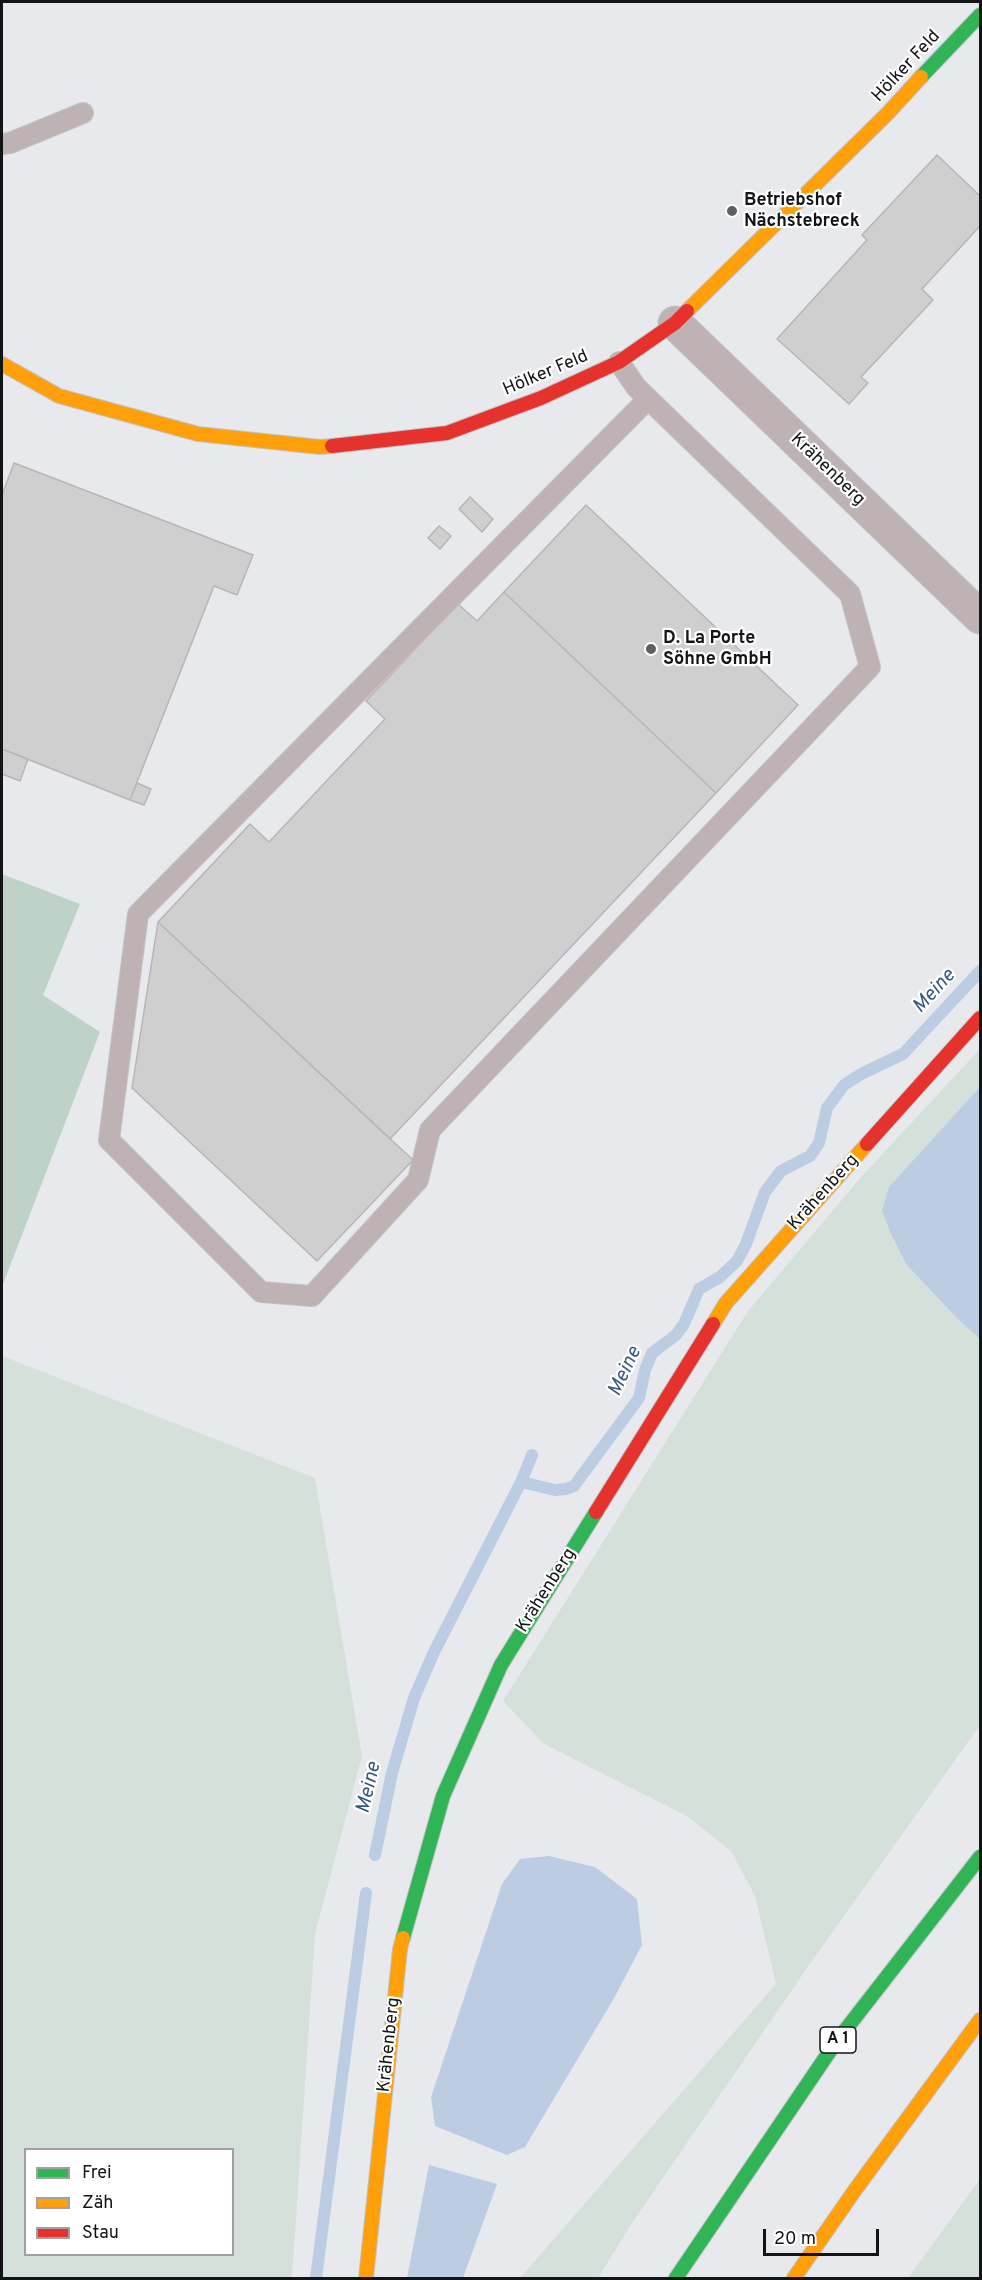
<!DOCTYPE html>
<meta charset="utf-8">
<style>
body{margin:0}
#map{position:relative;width:982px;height:2280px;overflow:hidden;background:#e8e9ed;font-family:Overpass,sans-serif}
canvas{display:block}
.frame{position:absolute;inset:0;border:3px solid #131417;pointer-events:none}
.legend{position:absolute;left:24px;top:2148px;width:210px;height:108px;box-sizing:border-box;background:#fff;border:2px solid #a1a1a2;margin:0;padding:8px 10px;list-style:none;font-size:18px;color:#131417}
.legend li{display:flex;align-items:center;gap:12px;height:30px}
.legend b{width:30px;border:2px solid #a1a1a2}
.scale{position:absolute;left:763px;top:2229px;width:116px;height:27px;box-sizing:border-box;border:3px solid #131417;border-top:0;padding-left:8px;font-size:18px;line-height:21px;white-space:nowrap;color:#131417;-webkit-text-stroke:4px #fff;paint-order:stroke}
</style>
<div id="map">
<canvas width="982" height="2280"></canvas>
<div class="frame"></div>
<ul class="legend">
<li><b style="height:8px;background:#30b455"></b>Frei</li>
<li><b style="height:8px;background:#ff9f0a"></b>Zäh</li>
<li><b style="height:8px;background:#e5322d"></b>Stau</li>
</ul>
<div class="scale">20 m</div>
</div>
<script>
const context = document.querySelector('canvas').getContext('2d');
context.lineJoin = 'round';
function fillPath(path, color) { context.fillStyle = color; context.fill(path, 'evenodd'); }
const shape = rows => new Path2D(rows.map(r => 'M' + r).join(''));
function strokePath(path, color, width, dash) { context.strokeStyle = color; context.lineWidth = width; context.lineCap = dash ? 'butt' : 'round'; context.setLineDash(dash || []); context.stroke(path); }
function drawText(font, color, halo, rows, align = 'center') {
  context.font = font + ' Overpass,sans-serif'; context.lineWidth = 4.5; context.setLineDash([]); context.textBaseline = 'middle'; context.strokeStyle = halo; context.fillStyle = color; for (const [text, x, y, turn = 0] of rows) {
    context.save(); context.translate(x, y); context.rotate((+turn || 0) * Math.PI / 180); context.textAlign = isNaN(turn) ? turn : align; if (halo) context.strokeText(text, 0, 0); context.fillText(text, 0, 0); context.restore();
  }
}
fillPath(shape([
 [980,1049,980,1725,814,1958,632,2223,598,2278,520,2278,776,1984,755,1896,731,1851,687,1816,544,1744,503,1701,748,1311,862,1176],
 [2,1356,315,1478,362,1756,315,1934,292,2278,2,2278],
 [26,2150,232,2150,232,2254,26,2254],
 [980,2179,980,2278,908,2278]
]), '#d3e1da');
fillPath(shape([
 [2,874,80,904,43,995,100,1032,2,1287]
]), '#bed2c8');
fillPath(shape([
 [980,1087,980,1339,956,1317,906,1264,891,1234,882,1211,889,1187],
 [549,1856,595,1867,637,1899,642,1945,613,2000,525,2147,507,2155,435,2126,431,2097,502,1884,520,1859],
 [429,2165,497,2184,463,2278,407,2278]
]), '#bccde3');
strokePath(shape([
 [521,1482,532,1455],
 [375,1855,392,1773,414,1698,434,1652,521,1482,555,1490,566,1489,574,1486,639,1398,645,1370,652,1353,676,1335,684,1324,699,1289,720,1277,737,1261,746,1244,765,1192,781,1171,810,1156,819,1143,827,1108,844,1085,861,1074,903,1054,980,971],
 [316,2278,366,1893]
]), '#bccde3', 12);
const building = shape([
 [937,155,980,196,980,226,922,289,933,300,861,377,868,383,849,404,777,339,867,240,862,235,937,155],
 [14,463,253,555,237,595,214,586,130,800,2,749,2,495,14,463],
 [470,497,493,519,482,532,459,509,470,497],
 [586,505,798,705,716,793,504,592,586,505],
 [439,526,451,536,440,549,428,538,439,526],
 [504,592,716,793,390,1139,158,922,250,824,269,842,385,719,366,701,458,604,477,621,504,592],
 [2,749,28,759,20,781,2,774,2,749],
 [137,783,151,789,144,805,130,800,137,783],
 [158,922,413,1160,317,1261,132,1088,158,922]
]);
fillPath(building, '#d0cfd0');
strokePath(building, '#b6b5b7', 1.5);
const lane = shape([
 [2,144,10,143,83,113],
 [619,362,636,387,850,594,870,667,430,1130,418,1180,312,1296,261,1292,109,1140,138,914,648,399]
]);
const street = shape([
 [675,323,980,617]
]);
const fast = shape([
 [921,77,980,15],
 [403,1938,443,1796,501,1665,596,1512],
 [676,2278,836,2042,980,1857]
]);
const slow = shape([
 [687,311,888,113,921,77],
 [2,364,59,396,198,434,320,447,332,446],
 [713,1324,726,1303,867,1144],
 [366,2278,400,1949,403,1938],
 [794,2278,855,2190,980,2020]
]);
const jam = shape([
 [332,446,447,433,541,398,619,362,675,323,687,311],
 [867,1144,980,1018],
 [596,1512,713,1324]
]);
strokePath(lane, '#c2c3c6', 22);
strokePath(street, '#c2c3c6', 35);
strokePath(fast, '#c2c3c6', 16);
strokePath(slow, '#c2c3c6', 16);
strokePath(jam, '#c2c3c6', 16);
strokePath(lane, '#beb2b4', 20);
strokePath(street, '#beb2b4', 33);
strokePath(fast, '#30b455', 14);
strokePath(slow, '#ff9f0a', 14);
strokePath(jam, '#e5322d', 14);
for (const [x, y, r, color] of [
 [732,211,6,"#5e5f62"],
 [651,649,6,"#5e5f62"]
]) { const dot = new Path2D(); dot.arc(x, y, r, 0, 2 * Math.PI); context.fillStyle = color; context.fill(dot); strokePath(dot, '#fff', 2); }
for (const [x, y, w] of [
 [838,2040,36]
]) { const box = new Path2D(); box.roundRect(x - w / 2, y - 13, w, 26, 4.5); context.fillStyle = '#fff'; context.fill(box); strokePath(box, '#131417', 1.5); }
drawText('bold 16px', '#131417', null, [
 ["A 1",838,2040]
]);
drawText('18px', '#131417', '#fff', [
 ["Hölker Feld",907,67,-47],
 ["Hölker Feld",546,374,-23],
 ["Krähenberg",827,470,44],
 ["Krähenberg",824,1193,-48],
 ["Krähenberg",547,1591,-58],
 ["Krähenberg",390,2045,-84]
]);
drawText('bold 18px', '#131417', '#fff', [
 ["Betriebshof",744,201],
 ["Nächstebreck",744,222],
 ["D. La Porte",663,639],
 ["Söhne GmbH",663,660]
], 'left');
drawText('italic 20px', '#365883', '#fff', [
 ["Meine",935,992,-47],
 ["Meine",626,1372,-65],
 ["Meine",370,1788,-77]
]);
</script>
